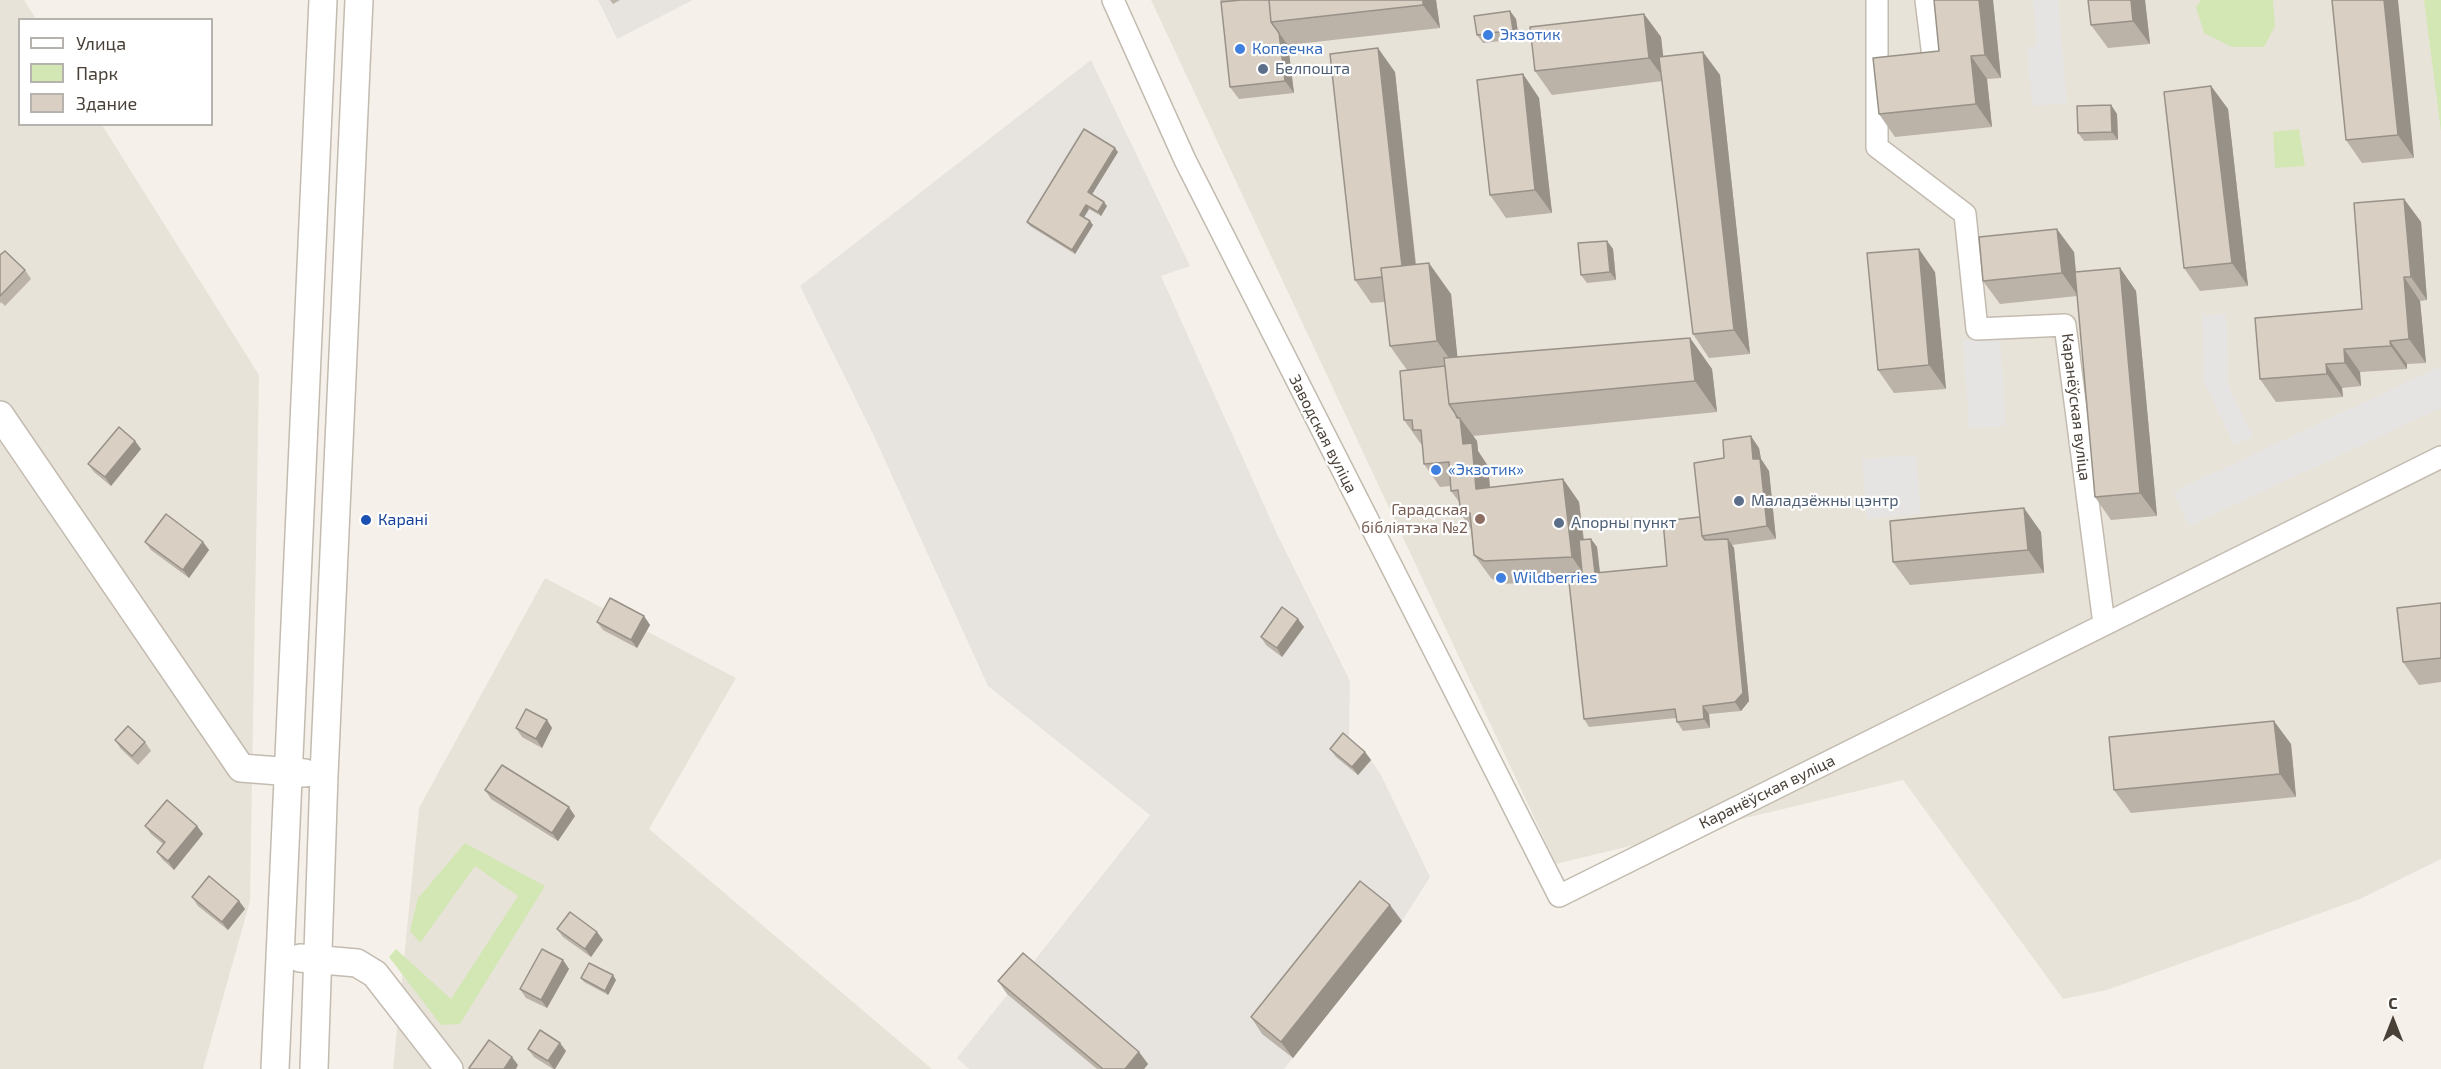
<!DOCTYPE html>
<meta charset="utf-8">
<style>
body{margin:0}
#map{position:relative;width:2441px;height:1069px;overflow:hidden;background:#f5f1ea;font-family:"Exo 2",sans-serif}
canvas{display:block}
.legend{position:absolute;left:18px;top:18px;width:195px;height:108px;box-sizing:border-box;background:#fff;border:2px solid #b6b3af;margin:0;padding:8px 10px;list-style:none;font-size:18px;color:#494138}
.legend li{display:flex;align-items:center;gap:12px;height:30px}
.legend b{width:30px;border:2px solid #b6b3af}
.north{position:absolute;left:2363px;top:991px;width:60px;height:60px;-webkit-text-stroke:4px #fff;paint-order:stroke;rotate:0deg;font-size:16px;font-weight:700;line-height:24px;text-align:center;color:#494138}
.north::after{content:'';display:block;margin:auto;width:21px;height:27px;background:#494138;clip-path:polygon(50% 0,100% 100%,50% 72%,0 100%)}
</style>
<div id="map">
<canvas width="2441" height="1069"></canvas>
<ul class="legend">
<li><b style="height:8px;background:#fff"></b>Улица</li>
<li><b style="height:16px;background:#d3e7b5"></b>Парк</li>
<li><b style="height:16px;background:#d9cfc3"></b>Здание</li>
</ul>
<div class="north">С</div>
</div>
<script>
const context = document.querySelector('canvas').getContext('2d');
context.lineJoin = 'round';
function fillPath(path, color) { context.fillStyle = color; context.fill(path, 'evenodd'); }
const shape = rows => new Path2D(rows.map(r => 'M' + r).join(''));
function strokePath(path, color, width, dash) { context.strokeStyle = color; context.lineWidth = width; context.lineCap = dash ? 'butt' : 'round'; context.setLineDash(dash || []); context.stroke(path); }
function drawText(font, color, halo, rows, align = 'center') {
  context.font = font + ' "Exo 2",sans-serif'; context.lineWidth = 4.5; context.setLineDash([]); context.textBaseline = 'middle'; context.strokeStyle = halo; context.fillStyle = color; for (const [text, x, y, turn = 0] of rows) {
    context.save(); context.translate(x, y); context.rotate((+turn || 0) * Math.PI / 180); context.textAlign = isNaN(turn) ? turn : align; if (halo) context.strokeText(text, 0, 0); context.fillText(text, 0, 0); context.restore();
  }
}
fillPath(shape([
 [0,0,24,0,36,19,20,20,20,124,102,125,259,375,250,901,203,1069,0,1069],
 [1151,0,2441,0,2441,859,2360,899,2107,990,2063,999,1903,780,1556,864],
 [545,578,736,678,649,829,932,1069,393,1069,419,808]
]), '#e8e3d9');
fillPath(shape([
 [598,0,693,0,617,39],
 [1091,60,1190,266,1161,276,1278,536,1350,681,1349,742,1371,760,1381,775,1430,877,1402,921,1284,1069,969,1069,957,1058,1150,815,988,686,873,434,800,286]
]), '#e7e3df');
fillPath(shape([
 [2201,0,2273,0,2275,26,2264,47,2232,47,2204,33,2196,7],
 [2424,0,2441,0,2441,132],
 [2299,129,2305,166,2275,168,2273,132],
 [465,843,545,886,460,1024,441,1025,389,957,396,949,451,999,518,896,475,866,420,943,410,931,418,898]
]), '#d3e7b5');
fillPath(shape([
 [2033,0,2058,0,2067,103,2032,106,2027,47,2037,46],
 [2226,314,2228,384,2253,436,2234,445,2204,383,2202,315],
 [2000,338,2006,426,1969,428,1963,340],
 [2441,366,2441,408,2189,526,2173,492],
 [1916,455,1921,514,1867,519,1862,459]
]), '#e6e4e2');
const minor = shape([
 [1113,0,1185,160,1559,896,2441,457],
 [1877,0,1877,147,1965,214,1977,329,2065,325,2104,624],
 [1921,67,1934,65,1926,0]
]);
const tertiary = shape([
 [0,415,241,768,305,773],
 [300,958,357,963,375,974,449,1069],
 [275,1069,323,0],
 [314,1069,324,775,359,0]
]);
strokePath(minor, '#c3bbb0', 24);
strokePath(tertiary, '#c3bbb0', 30);
strokePath(minor, '#fff', 21);
strokePath(tertiary, '#fff', 27);
fillPath(shape([
 [610,0,620,0,613,4],
 [1220,0,1436,0,1440,28,1288,45,1294,93,1239,99,1230,87,1221,2],
 [1934,0,1993,0,2001,78,1987,79,1992,127,1895,137,1879,114,1939,51],
 [2145,0,2150,44,2108,48,2091,25],
 [2332,0,2414,158,2362,163,2346,140],
 [1510,11,1516,19,1519,39,1483,43,1477,35],
 [1644,14,1661,37,1663,56,1703,52,1720,75,1750,354,1709,358,1693,334,1662,81,1552,95,1535,71],
 [1395,72,1416,264,1451,294,1457,357,1690,338,1712,369,1717,412,1473,436,1477,441,1478,451,1488,466,1490,487,1563,479,1579,502,1584,539,1591,539,1597,547,1600,573,1667,566,1700,517,1724,458,1759,448,1761,459,1769,471,1776,539,1732,545,1734,548,1749,701,1741,711,1709,714,1710,728,1683,731,1677,722,1676,718,1589,727,1584,719,1569,581,1500,584,1491,578,1474,555,1471,529,1461,514,1460,503,1451,491,1451,486,1440,487,1424,464,1422,444,1421,444,1404,420,1407,370,1390,346,1385,302,1371,303,1355,280],
 [1523,74,1539,98,1552,213,1506,218,1490,195],
 [2211,86,2228,109,2248,286,2200,291,2184,268],
 [2111,105,2117,114,2118,140,2084,141,2078,133],
 [1118,152,1092,194,1107,206,1101,216,1089,209,1084,217,1093,225,1075,254,1030,226,1027,222],
 [2404,199,2421,222,2427,300,2420,301,2426,363,2407,364,2407,369,2360,372,2361,386,2342,388,2343,397,2276,402,2260,379,2362,309],
 [1607,241,1613,249,1616,280,1587,283,1581,275],
 [2074,252,2076,272,2120,268,2136,291,2157,516,2111,520,2095,497,2077,296,2000,304,1983,281],
 [0,255,25,270,31,279,5,306,1,302,0,304],
 [1935,272,1946,389,1894,393,1878,370],
 [135,441,141,449,111,486,94,472,88,464],
 [2041,532,2044,573,1910,585,1893,562],
 [145,542,203,542,209,550,189,578,151,550],
 [2441,603,2441,682,2419,685,2403,662],
 [644,616,650,625,637,648,603,630,597,622],
 [1298,619,1304,627,1282,657,1266,645,1261,637],
 [547,720,552,728,542,748,522,737,516,728],
 [115,740,145,742,151,751,138,765,121,749],
 [2291,744,2296,797,2131,813,2114,790],
 [1330,749,1365,752,1371,760,1358,775,1336,757],
 [485,790,575,816,558,841,491,799],
 [145,826,197,826,203,834,174,870,163,860,157,852,163,844,151,834],
 [192,897,239,901,245,909,228,930,198,906],
 [1402,921,1293,1058,1262,1034,1251,1017],
 [557,929,597,932,603,940,591,957,563,937],
 [563,960,569,969,547,1008,526,998,520,989],
 [581,978,616,980,608,995,584,982],
 [998,981,1139,1052,1148,1064,1144,1069,1097,1069,1007,994],
 [528,1049,566,1051,555,1069,553,1069,534,1057]
]), '#bbb2a8');
fillPath(shape([
 [1423,0,1436,0,1440,28,1423,5],
 [1979,0,1993,0,2001,78,1985,55],
 [2131,0,2145,0,2150,44,2133,21],
 [2384,0,2398,0,2414,158,2398,135],
 [1510,11,1516,19,1519,39,1513,30],
 [1644,14,1661,37,1666,81,1649,58],
 [1279,33,1288,45,1294,93,1285,81],
 [1378,48,1395,72,1419,298,1403,274],
 [1703,52,1720,75,1750,354,1734,330],
 [1971,56,1987,79,1992,127,1976,104],
 [1523,74,1539,98,1552,213,1535,190],
 [2211,86,2228,109,2248,286,2232,263],
 [2111,105,2117,114,2118,140,2112,132],
 [1115,148,1118,152,1091,196,1088,192],
 [2404,199,2421,222,2427,300,2411,277],
 [1104,202,1107,206,1101,216,1098,212],
 [1086,205,1089,209,1083,219,1080,215],
 [1090,221,1093,225,1075,254,1072,250],
 [2057,229,2074,252,2078,296,2062,273],
 [1607,241,1613,249,1616,280,1610,272],
 [1919,249,1935,272,1946,389,1929,365],
 [1429,263,1451,294,1459,372,1437,341],
 [2120,268,2136,291,2157,516,2140,493],
 [2404,277,2420,301,2426,363,2409,339],
 [1690,338,1712,369,1717,412,1695,381],
 [2390,341,2407,364,2407,369,2391,346],
 [2344,349,2360,372,2361,386,2345,363],
 [2326,364,2342,388,2343,397,2327,374],
 [1455,413,1461,420,1460,418,1477,441,1478,451,1488,466,1492,512,1476,489],
 [1751,436,1759,448,1761,459,1769,471,1776,539,1767,526,1753,459],
 [135,441,141,449,111,486,105,477],
 [1563,479,1579,502,1588,580,1572,557],
 [2024,508,2041,532,2044,573,2028,550],
 [1591,539,1597,547,1601,582,1595,573],
 [1728,539,1734,548,1749,701,1741,711,1735,702],
 [203,542,209,550,189,578,183,570],
 [644,616,650,625,637,648,631,640],
 [1298,619,1304,627,1282,657,1277,648],
 [1703,706,1709,714,1710,728,1704,719],
 [547,720,552,728,542,748,536,739],
 [2274,721,2291,744,2296,797,2280,774],
 [1365,752,1371,760,1358,775,1352,767],
 [569,807,575,816,558,841,552,833],
 [197,826,203,834,174,870,168,861],
 [239,901,245,909,228,930,222,922],
 [1390,905,1402,921,1293,1058,1281,1042],
 [597,932,603,940,591,957,585,949],
 [563,960,569,969,547,1008,541,1000],
 [613,975,616,980,608,995,605,991],
 [560,1043,566,1051,555,1069,554,1069,548,1061],
 [1139,1052,1148,1064,1144,1069,1125,1069],
 [512,1057,518,1065,516,1069,504,1069]
]), '#989188');
const building = shape([
 [1241,0,1269,0,1271,22,1279,33,1285,81,1230,87,1221,2,1241,0],
 [1269,0,1423,0,1423,5,1271,22,1269,0],
 [1934,0,1979,0,1985,55,1971,56,1976,104,1879,114,1873,58,1939,51,1934,0],
 [2088,0,2131,0,2133,21,2091,25,2088,0],
 [2332,0,2384,0,2398,135,2346,140,2332,0],
 [1510,11,1513,30,1477,35,1474,16,1510,11],
 [1644,14,1649,58,1535,71,1530,27,1644,14],
 [1378,48,1402,266,1381,268,1382,277,1355,280,1330,54,1378,48],
 [1703,52,1734,330,1693,334,1659,57,1703,52],
 [1523,74,1535,190,1490,195,1477,80,1523,74],
 [2211,86,2232,263,2184,268,2164,92,2211,86],
 [2111,105,2112,132,2078,133,2077,106,2111,105],
 [1084,129,1115,148,1088,192,1104,202,1098,212,1086,205,1080,215,1090,221,1072,250,1027,222,1084,129],
 [2404,199,2411,277,2404,277,2409,339,2390,341,2391,346,2344,349,2345,363,2326,364,2327,374,2260,379,2255,318,2362,309,2354,203,2404,199],
 [2057,229,2062,273,1983,281,1979,237,2057,229],
 [1607,241,1610,272,1581,275,1578,243,1607,241],
 [1919,249,1929,365,1878,370,1867,253,1919,249],
 [5,251,25,270,0,296,0,255,5,251],
 [1429,263,1437,341,1390,346,1381,268,1429,263],
 [2120,268,2140,493,2095,497,2075,272,2120,268],
 [1690,338,1695,381,1449,404,1444,358,1690,338],
 [1445,366,1449,404,1455,413,1457,418,1460,418,1463,444,1472,443,1476,489,1563,479,1572,557,1484,561,1474,555,1470,513,1461,514,1458,490,1451,491,1449,462,1424,464,1421,430,1413,430,1412,420,1404,420,1400,371,1445,366],
 [119,427,135,441,105,477,88,464,119,427],
 [1751,436,1753,459,1760,459,1767,526,1702,536,1694,463,1724,458,1723,440,1751,436],
 [2024,508,2028,550,1893,562,1890,521,2024,508],
 [166,514,203,542,183,570,145,542,166,514],
 [1700,517,1702,536,1705,540,1728,539,1743,693,1735,702,1703,706,1704,719,1677,722,1675,709,1584,719,1568,573,1582,572,1579,540,1591,539,1595,573,1667,566,1663,521,1700,517],
 [610,598,644,616,631,640,597,622,610,598],
 [2441,603,2441,658,2403,662,2397,608,2441,603],
 [1282,607,1298,619,1277,648,1261,637,1282,607],
 [526,709,547,720,536,739,516,728,526,709],
 [2274,721,2280,774,2114,790,2109,737,2274,721],
 [128,726,145,742,132,756,115,740,128,726],
 [1343,733,1365,752,1352,767,1330,749,1343,733],
 [502,765,569,807,552,833,485,790,502,765],
 [167,800,197,826,168,861,157,852,165,842,145,826,167,800],
 [209,876,239,901,222,922,192,897,209,876],
 [1360,881,1390,905,1281,1042,1251,1017,1360,881],
 [570,912,597,932,585,949,557,929,570,912],
 [542,949,563,960,541,1000,520,989,542,949],
 [1023,953,1139,1052,1125,1069,1103,1069,998,981,1023,953],
 [589,963,613,975,605,991,581,978,589,963],
 [540,1030,560,1043,548,1061,528,1049,540,1030],
 [489,1040,512,1057,504,1069,470,1069,469,1068,489,1040]
]);
fillPath(building, '#d9cfc3');
strokePath(building, '#989188', 1.5);
for (const [x, y, r, color] of [
 [1488,35,6,"#3f7fe0"],
 [1240,49,6,"#3f7fe0"],
 [1263,69,6,"#5c6f8a"],
 [1436,470,6,"#3f7fe0"],
 [1739,501,6,"#5c6f8a"],
 [1480,519,6,"#8d6e63"],
 [366,520,6,"#1a4fb4"],
 [1559,523,6,"#5c6f8a"],
 [1501,578,6,"#3f7fe0"]
]) { const dot = new Path2D(); dot.arc(x, y, r, 0, 2 * Math.PI); context.fillStyle = color; context.fill(dot); strokePath(dot, '#fff', 2); }
drawText('16px', '#366cbe', '#fff', [
 ["Экзотик",1500,35],
 ["Копеечка",1252,49],
 ["«Экзотик»",1448,470],
 ["Wildberries",1513,578]
], 'left');
drawText('16px', '#4e5e75', '#fff', [
 ["Белпошта",1275,69],
 ["Маладзёжны цэнтр",1751,501],
 ["Апорны пункт",1571,523]
], 'left');
drawText('16px', '#494138', '#fff', [
 ["Каранёўская вуліца",2076,407,83],
 ["Заводская вуліца",1323,434,63],
 ["Каранёўская вуліца",1767,792,-26]
]);
drawText('16px', '#785e54', '#fff', [
 ["Гарадская",1468,510],
 ["бібліятэка №2",1468,528]
], 'right');
drawText('16px', '#164399', '#fff', [
 ["Карані",378,520]
], 'left');
</script>
